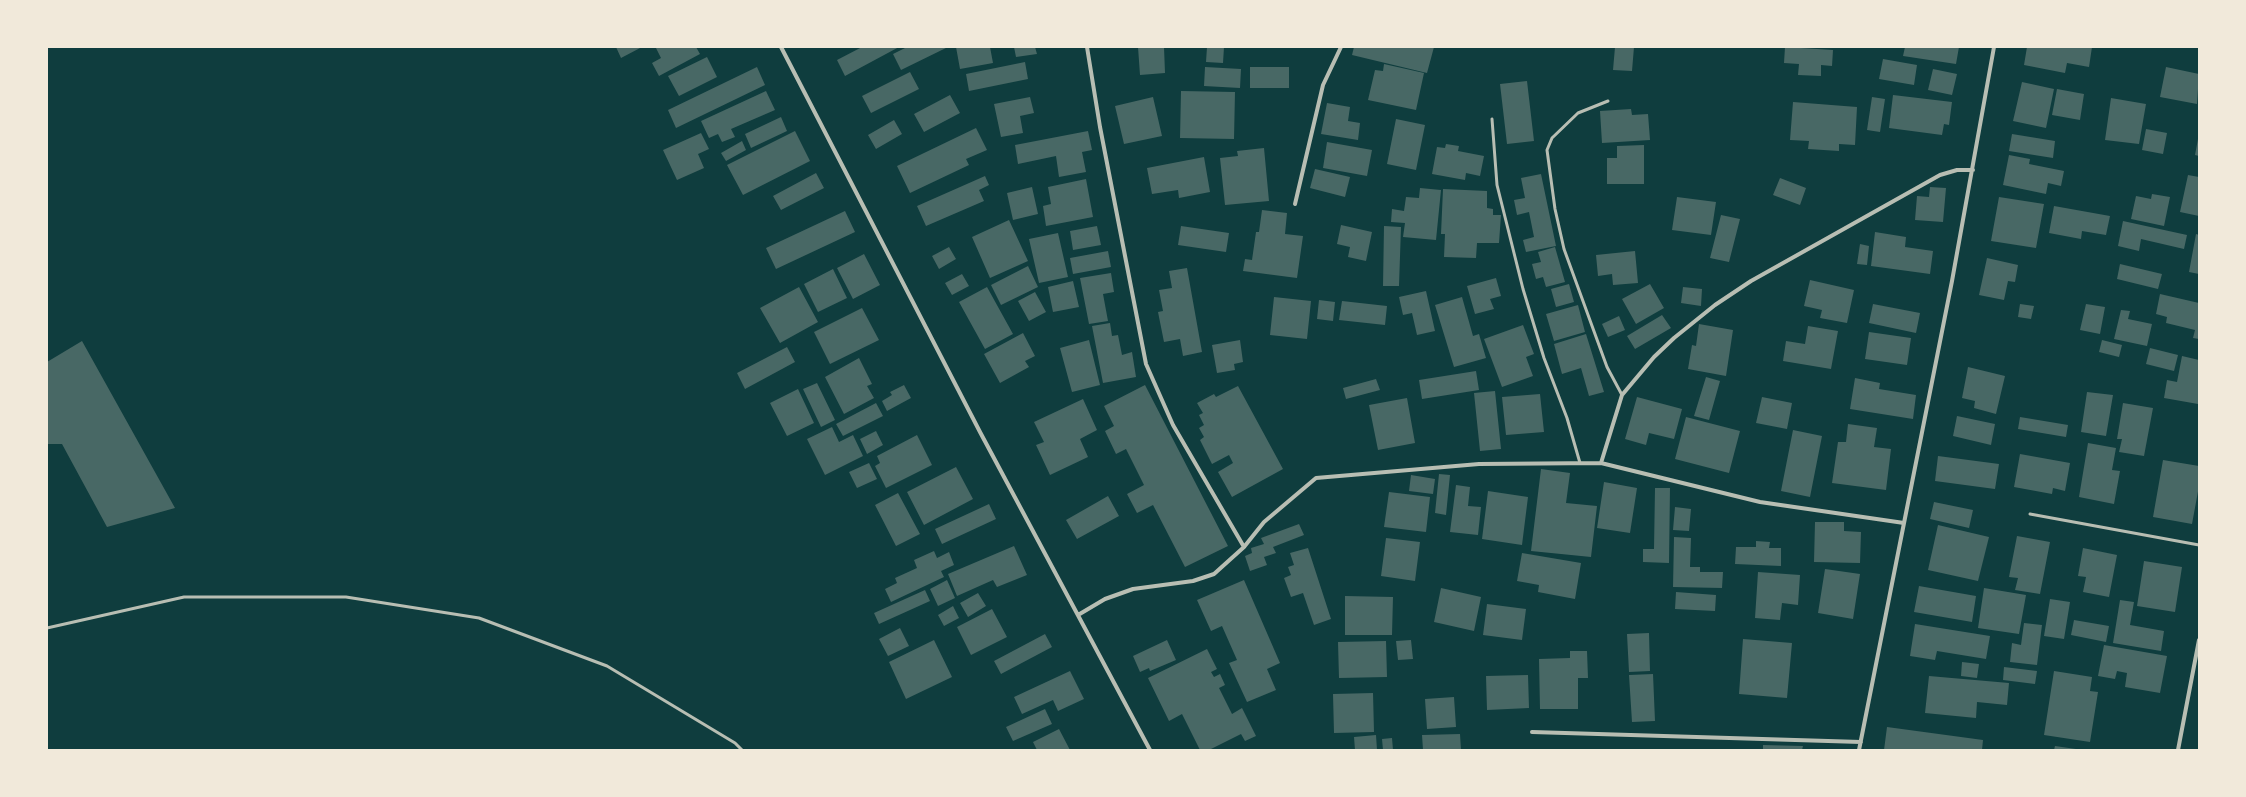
<!DOCTYPE html>
<style>
body{margin:0}
#map{position:relative;width:2246px;height:797px;overflow:hidden;background:#0f3d3e;font-family:Lato,sans-serif}
canvas{display:block}
.frame{position:absolute;inset:0;border:48px solid #f1e9da;pointer-events:none}
</style>
<div id="map">
<canvas width="2246" height="797"></canvas>
<div class="frame"></div>
</div>
<script>
const context = document.querySelector('canvas').getContext('2d');
context.lineJoin = 'round';
function fillPath(path, color) { context.fillStyle = color; context.fill(path, 'evenodd'); }
const shape = rows => new Path2D(rows.map(r => 'M' + r).join(''));
function strokePath(path, color, width, dash) { context.strokeStyle = color; context.lineWidth = width; context.lineCap = dash ? 'butt' : 'round'; context.setLineDash(dash || []); context.stroke(path); }
fillPath(shape([
 [616,47,642,47,621,58],
 [696,47,700,54,659,76,652,63,661,58,656,48],
 [862,47,899,47,845,76,837,60],
 [907,47,948,47,901,70,893,54],
 [956,47,990,47,993,63,960,69],
 [1014,47,1035,47,1037,54,1016,57],
 [1138,47,1164,47,1165,73,1140,75],
 [1207,47,1224,47,1223,63,1206,62],
 [1354,47,1434,47,1427,73,1352,55],
 [1615,47,1634,47,1632,71,1613,70],
 [1785,47,1833,50,1832,66,1821,65,1821,76,1798,75,1799,64,1784,63],
 [1905,47,1959,47,1956,64,1903,56],
 [2027,47,2092,47,2089,67,2067,63,2065,73,2024,65],
 [707,57,717,77,679,96,668,76],
 [1883,59,1917,65,1914,85,1879,79],
 [1025,62,1028,79,969,91,966,74],
 [1384,64,1424,73,1416,110,1368,100,1375,70,1383,71],
 [757,67,765,85,676,128,668,110],
 [1205,67,1241,69,1240,88,1204,86],
 [1250,67,1289,67,1289,88,1250,88],
 [2166,67,2199,74,2197,104,2160,97],
 [1933,69,1957,74,1952,95,1928,90],
 [910,72,919,89,871,113,862,96],
 [1527,81,1534,141,1507,144,1500,84],
 [2022,82,2054,89,2046,128,2013,121],
 [2057,89,2084,94,2080,120,2052,115],
 [766,91,775,110,731,129,735,137,722,142,718,134,709,138,701,121],
 [1181,91,1235,92,1234,139,1180,138],
 [950,95,960,113,924,132,914,114],
 [1893,95,1952,102,1949,125,1944,124,1942,135,1889,128],
 [1030,97,1034,113,1020,116,1023,133,1001,137,994,104],
 [1153,97,1162,136,1124,144,1115,106],
 [1872,97,1885,99,1880,132,1867,130],
 [2111,98,2146,104,2139,144,2105,140],
 [1793,102,1857,107,1855,145,1839,144,1839,151,1808,149,1809,141,1790,140],
 [1327,103,1350,107,1348,121,1360,123,1358,140,1321,134],
 [1631,109,1632,115,1648,114,1650,140,1602,143,1600,111],
 [781,117,787,131,751,148,745,134],
 [1396,119,1425,125,1416,170,1387,164],
 [894,120,902,134,876,149,868,135],
 [976,128,987,150,966,159,969,165,910,193,897,166],
 [2146,129,2167,133,2163,154,2142,150],
 [795,131,810,161,743,195,727,165],
 [1088,131,1092,150,1082,152,1086,172,1059,177,1056,156,1018,164,1015,145],
 [701,133,709,149,698,154,704,168,677,180,663,150],
 [2012,134,2055,141,2053,158,2009,151],
 [2198,139,2199,139,2199,156,2195,155],
 [742,141,746,150,726,161,721,153],
 [1327,142,1372,150,1367,176,1323,168],
 [1446,144,1459,146,1458,151,1484,156,1480,176,1466,173,1465,180,1432,174,1437,147,1445,148],
 [1644,145,1644,184,1607,184,1607,158,1617,158,1617,146],
 [1264,148,1269,201,1225,205,1220,158,1238,156,1237,151],
 [2009,155,2030,159,2029,164,2064,171,2061,186,2048,183,2046,194,2003,185],
 [1204,157,1210,192,1179,198,1178,190,1152,194,1147,168],
 [1315,169,1350,177,1345,197,1310,188],
 [816,173,824,188,781,210,773,196],
 [1541,174,1556,246,1526,252,1523,240,1534,237,1529,212,1517,215,1514,200,1525,198,1521,178],
 [2188,175,2199,177,2199,216,2180,212],
 [985,176,989,185,979,190,984,201,926,226,917,206],
 [1780,178,1806,188,1800,205,1773,195],
 [1086,179,1093,217,1046,226,1043,206,1051,204,1048,187],
 [1032,187,1038,214,1013,220,1007,193],
 [1930,187,1946,188,1943,222,1915,220,1917,196,1929,197],
 [1420,188,1441,190,1436,240,1403,237,1405,223,1391,222,1392,209,1404,211,1406,197,1419,198],
 [1443,189,1487,191,1487,208,1493,209,1493,215,1501,215,1499,243,1477,243,1476,258,1444,257,1445,234,1441,234],
 [2152,194,2170,197,2164,226,2131,219,2136,196,2151,199],
 [1677,197,1716,202,1711,235,1672,230],
 [1999,197,2044,204,2036,248,1991,241],
 [2054,206,2110,216,2106,235,2082,231,2081,239,2049,233],
 [1262,210,1287,213,1285,234,1303,236,1297,278,1243,271,1245,259,1252,260,1256,232,1259,232],
 [845,211,855,232,776,269,766,248],
 [1721,215,1740,219,1729,262,1710,258],
 [1009,220,1028,261,990,278,972,237],
 [2123,221,2187,235,2184,249,2141,239,2139,251,2118,246],
 [1341,225,1372,232,1366,261,1348,257,1350,247,1337,244],
 [1097,226,1101,245,1073,250,1070,231],
 [1181,226,1229,233,1226,252,1178,245],
 [1384,226,1401,227,1399,286,1383,286],
 [1875,232,1906,237,1905,247,1933,251,1930,274,1871,266],
 [1058,233,1068,277,1039,283,1029,239],
 [2196,234,2199,235,2199,274,2189,272],
 [1860,244,1869,246,1867,265,1857,264],
 [949,247,956,259,939,269,932,256],
 [1555,247,1565,282,1546,287,1543,277,1536,279,1532,264,1541,262,1538,252],
 [1108,251,1111,267,1073,274,1070,258],
 [1635,251,1638,283,1613,285,1612,274,1598,276,1596,255],
 [864,254,880,285,853,299,837,268],
 [1987,258,2018,265,2015,282,2008,281,2004,300,1979,295],
 [2120,264,2162,274,2158,289,2117,279],
 [1028,266,1038,287,1001,305,991,285],
 [1187,268,1202,352,1183,356,1180,339,1164,342,1158,312,1163,311,1159,290,1172,288,1169,271],
 [833,269,847,298,818,312,804,284],
 [1111,273,1114,292,1103,294,1108,321,1089,324,1080,278],
 [962,274,969,286,952,295,945,283],
 [1496,278,1501,296,1490,299,1494,309,1475,314,1467,286],
 [1810,280,1854,290,1847,323,1820,318,1822,310,1804,306],
 [1073,281,1079,307,1053,312,1048,287],
 [1569,284,1574,302,1556,307,1551,289],
 [1650,284,1664,308,1636,324,1622,299],
 [799,287,818,322,780,343,760,308],
 [987,287,1013,334,985,349,959,302],
 [1683,287,1702,289,1701,306,1681,303],
 [1426,291,1435,331,1417,335,1412,313,1403,315,1399,297],
 [1035,292,1046,312,1029,321,1018,301],
 [2160,294,2199,303,2199,339,2193,338,2195,330,2166,323,2167,317,2156,314],
 [1274,297,1311,301,1307,339,1270,335],
 [1462,297,1473,336,1479,334,1486,358,1454,367,1435,305],
 [1319,300,1335,302,1333,321,1317,319],
 [1342,301,1387,306,1385,325,1339,320],
 [1873,304,1920,313,1916,333,1869,323],
 [2020,304,2034,306,2031,319,2018,317],
 [2086,304,2105,307,2100,334,2080,330],
 [1578,305,1585,332,1554,341,1546,314],
 [862,308,879,340,830,364,814,332],
 [2121,310,2130,311,2128,319,2152,324,2147,346,2114,339],
 [1662,315,1671,328,1635,349,1627,336],
 [1619,316,1625,330,1608,337,1602,324],
 [1110,323,1112,336,1118,335,1122,355,1132,352,1136,377,1103,383,1092,326],
 [1699,324,1733,330,1726,376,1688,369,1692,345,1696,346],
 [1523,325,1534,354,1526,357,1533,376,1502,387,1484,339],
 [1808,326,1838,331,1831,369,1783,361,1786,341,1805,344],
 [1869,332,1911,338,1907,365,1865,359],
 [1023,333,1035,356,1025,361,1029,367,1000,383,984,354],
 [1586,334,1604,392,1589,396,1581,368,1562,374,1554,344],
 [1089,340,1100,385,1072,392,1060,348],
 [1240,340,1243,362,1234,364,1235,370,1217,373,1212,345],
 [2102,340,2122,345,2119,357,2099,352],
 [82,341,175,508,107,527,62,444,47,444,47,362],
 [787,347,795,362,745,389,737,373],
 [2150,348,2178,355,2174,371,2146,364],
 [2182,356,2199,360,2198,404,2164,398,2167,380,2177,382],
 [859,358,872,384,867,386,874,398,844,414,825,377],
 [1968,367,2005,376,1996,414,1974,408,1975,401,1962,398],
 [1476,371,1479,390,1422,399,1419,380],
 [1706,377,1720,381,1709,420,1694,416],
 [1855,378,1880,383,1879,389,1916,395,1913,419,1850,409],
 [1376,379,1380,390,1346,399,1343,388],
 [817,383,835,420,821,427,803,389],
 [904,385,911,398,887,411,882,401,892,395,890,392],
 [1145,385,1228,546,1185,567,1153,505,1137,513,1127,494,1144,485,1126,449,1116,454,1105,431,1114,426,1104,406],
 [1238,386,1283,469,1232,497,1218,472,1233,463,1229,455,1212,464,1200,440,1204,437,1199,428,1204,425,1199,415,1203,413,1197,403,1214,394,1216,397],
 [798,389,814,423,787,436,770,403],
 [1495,391,1501,449,1480,451,1474,393],
 [2087,392,2113,395,2106,436,2081,432],
 [1540,394,1544,432,1506,435,1502,397],
 [1637,397,1682,409,1674,439,1649,433,1646,445,1625,439],
 [1762,397,1792,403,1787,429,1756,423],
 [1407,398,1415,443,1378,450,1369,405],
 [1083,399,1097,430,1080,439,1088,457,1050,475,1036,445,1044,442,1034,422],
 [876,403,883,416,843,436,836,424],
 [2123,403,2153,408,2144,456,2119,452,2122,439,2117,439],
 [1957,416,1995,424,1991,445,1953,436],
 [1686,417,1740,431,1729,473,1675,459],
 [2020,417,2068,425,2066,437,2018,429],
 [1848,424,1877,428,1874,447,1891,449,1886,490,1832,483,1838,442,1846,442],
 [832,427,839,442,853,435,863,456,825,475,807,439],
 [1793,430,1822,436,1810,497,1781,491],
 [876,431,883,445,867,454,860,439],
 [917,435,932,465,886,488,875,466,880,463,877,456],
 [2088,443,2116,448,2112,470,2120,471,2114,504,2079,497],
 [2020,454,2070,463,2065,491,2053,488,2052,494,2014,487],
 [1938,456,1999,464,1995,489,1935,481],
 [2163,460,2199,466,2199,486,2192,524,2153,517],
 [869,463,877,479,857,488,849,472],
 [956,467,973,499,924,525,907,492],
 [1541,469,1570,473,1566,503,1597,506,1591,557,1531,551],
 [1439,474,1450,475,1446,515,1435,513],
 [1411,475,1435,479,1433,494,1409,491],
 [1604,482,1637,488,1630,533,1597,528],
 [1456,485,1470,487,1468,506,1481,507,1478,535,1450,532],
 [1655,488,1670,488,1669,563,1643,562,1643,549,1654,549],
 [1488,491,1528,497,1522,545,1482,539],
 [1389,492,1430,497,1426,532,1384,527],
 [898,493,920,534,896,546,875,505],
 [1108,496,1119,516,1077,539,1066,520],
 [1934,502,1973,510,1969,528,1930,519],
 [989,504,996,519,942,544,935,529],
 [1675,507,1691,509,1689,531,1673,530],
 [1815,522,1844,522,1844,531,1861,532,1860,563,1814,562],
 [1299,524,1304,535,1273,547,1276,553,1264,557,1267,565,1250,571,1245,556,1252,553,1251,548,1264,544,1261,538],
 [1938,525,1989,537,1978,581,1928,570],
 [2017,536,2050,542,2040,594,2015,590,2018,578,2009,577],
 [1674,537,1691,538,1690,567,1700,567,1700,572,1723,572,1722,588,1673,587],
 [1386,538,1420,542,1415,581,1381,576],
 [1756,541,1770,542,1769,548,1781,548,1781,566,1735,564,1736,547,1756,547],
 [1014,546,1027,575,997,587,993,580,957,596,948,574],
 [1308,548,1331,619,1314,625,1303,593,1291,597,1284,578,1291,575,1288,567,1294,565,1290,553],
 [2083,548,2117,555,2109,597,2083,592,2086,577,2078,576],
 [934,551,937,558,949,552,954,565,941,571,944,577,891,602,885,589,897,583,895,578,917,568,914,560],
 [1522,553,1581,563,1575,599,1538,592,1539,585,1517,581],
 [2144,561,2182,567,2175,612,2137,606],
 [1825,569,1860,574,1853,619,1818,613],
 [1758,572,1800,575,1798,605,1782,603,1780,620,1755,618],
 [947,580,955,598,938,606,930,589],
 [1244,580,1280,663,1267,669,1276,690,1247,702,1229,663,1237,660,1222,626,1211,631,1197,600],
 [1919,586,1976,596,1972,622,1914,612],
 [1441,588,1481,597,1474,631,1434,622],
 [1984,588,2026,595,2019,634,1978,628],
 [925,590,930,601,879,624,874,613],
 [1676,592,1716,595,1715,611,1675,609],
 [978,593,986,606,968,617,960,603],
 [1345,596,1393,597,1392,635,1345,635],
 [2050,599,2070,602,2064,639,2044,636],
 [2120,600,2134,602,2130,625,2164,631,2161,651,2113,643],
 [1487,604,1526,609,1522,640,1483,635],
 [953,606,959,618,944,626,938,615],
 [992,609,1007,637,971,655,957,627],
 [2074,620,2109,626,2106,642,2071,635],
 [2024,623,2042,625,2037,665,2010,662,2012,643,2021,645],
 [1915,624,1990,636,1986,659,1937,651,1935,660,1910,656],
 [900,628,909,646,888,656,879,639],
 [1649,633,1650,671,1629,672,1627,634],
 [1045,634,1052,647,1001,674,994,661],
 [1743,639,1792,643,1787,698,1739,694],
 [934,640,952,677,906,699,889,662],
 [1167,640,1176,660,1150,671,1149,668,1140,672,1133,656],
 [1411,640,1413,659,1398,660,1396,641],
 [1386,641,1387,677,1339,678,1338,642],
 [2104,645,2167,656,2160,693,2125,687,2127,673,2117,671,2115,679,2098,676],
 [1207,649,1217,669,1211,672,1214,677,1220,674,1225,685,1219,688,1232,714,1242,708,1256,736,1245,741,1241,734,1209,750,1200,750,1182,714,1169,721,1148,678],
 [1570,651,1587,651,1588,678,1578,678,1578,709,1540,709,1539,659,1570,658],
 [1962,662,1979,664,1977,678,1961,676],
 [2004,667,2037,671,2035,684,2003,680],
 [1070,671,1084,699,1058,711,1053,700,1022,714,1014,697],
 [2054,671,2092,677,2090,691,2098,692,2090,742,2044,735],
 [1653,674,1655,721,1632,722,1629,675],
 [1528,675,1529,708,1487,710,1486,676],
 [1929,676,2009,683,2007,705,1977,702,1976,718,1925,713],
 [1373,693,1374,732,1334,733,1333,694],
 [1454,697,1456,727,1427,729,1425,699],
 [1045,709,1052,724,1013,741,1006,727],
 [1887,727,1983,740,1982,750,1884,750],
 [1059,729,1070,750,1037,750,1033,742],
 [1460,734,1461,750,1423,750,1422,735],
 [1376,735,1377,750,1355,750,1354,737],
 [1392,738,1393,750,1383,750,1382,739],
 [1763,745,1803,746,1802,750,1763,750],
 [2055,746,2076,749,2076,750,2054,750]
]), '#486865');
strokePath(shape([
 [1608,101,1578,113,1552,138,1547,150,1555,209,1564,249,1607,367,1622,395],
 [1492,119,1497,185,1523,289,1544,358,1567,418,1580,463],
 [2030,514,2199,545],
 [47,628,184,597,346,597,479,618,607,666,735,743,742,750]
]), '#b8beb3', 3);
strokePath(shape([
 [781,47,980,432,1150,750],
 [1087,47,1100,127,1146,364,1173,425,1244,547],
 [1295,204,1323,85,1341,47],
 [1904,523,1760,502,1601,463,1622,395,1654,357,1674,338,1715,305,1751,281,1940,175,1957,170,1973,170],
 [1078,615,1105,599,1133,589,1193,581,1214,574,1244,547,1264,522,1316,478,1479,464,1601,463],
 [1532,732,1861,742],
 [1859,750,1952,281,1994,47],
 [2178,750,2199,640]
]), '#b8beb3', 4);
</script>
